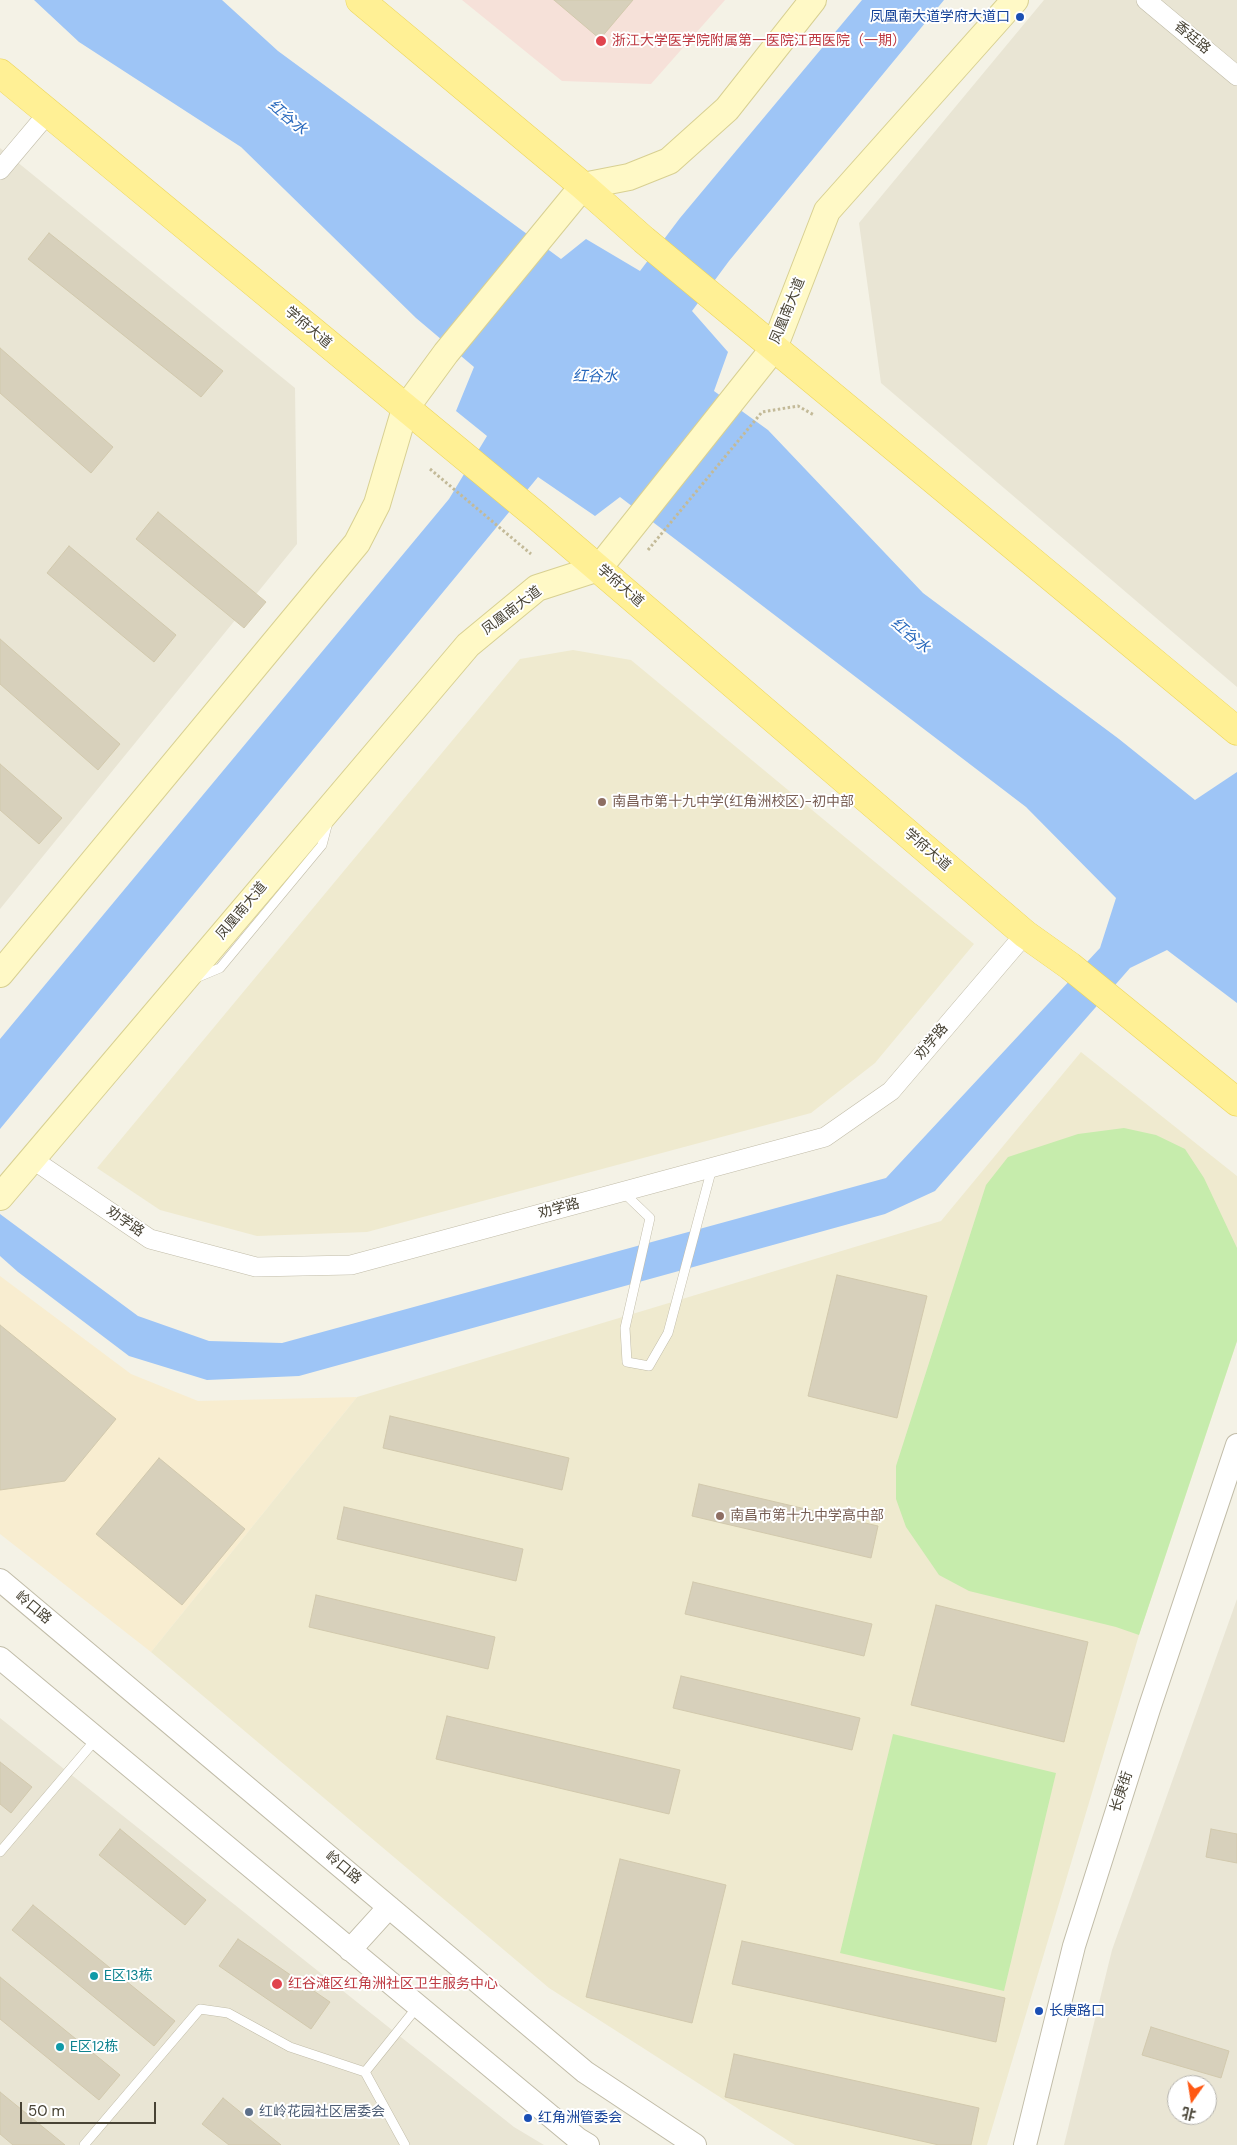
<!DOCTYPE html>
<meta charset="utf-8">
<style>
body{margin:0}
#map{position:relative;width:1237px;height:2145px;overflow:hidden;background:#f4f2e6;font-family:"DM Sans","Noto Sans SC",sans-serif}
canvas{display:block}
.north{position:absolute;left:1167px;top:2075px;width:50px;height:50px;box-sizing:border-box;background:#fff;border:1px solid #b6b4ae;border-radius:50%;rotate:193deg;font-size:14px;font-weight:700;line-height:20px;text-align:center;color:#484335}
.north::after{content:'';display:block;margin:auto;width:18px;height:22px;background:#ff5813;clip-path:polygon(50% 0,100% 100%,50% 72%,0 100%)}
.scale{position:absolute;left:20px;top:2102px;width:136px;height:22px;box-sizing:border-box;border:2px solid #484335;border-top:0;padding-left:6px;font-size:15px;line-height:18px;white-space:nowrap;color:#484335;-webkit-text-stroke:4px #fff;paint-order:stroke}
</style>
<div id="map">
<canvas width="1237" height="2145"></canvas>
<div class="north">北</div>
<div class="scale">50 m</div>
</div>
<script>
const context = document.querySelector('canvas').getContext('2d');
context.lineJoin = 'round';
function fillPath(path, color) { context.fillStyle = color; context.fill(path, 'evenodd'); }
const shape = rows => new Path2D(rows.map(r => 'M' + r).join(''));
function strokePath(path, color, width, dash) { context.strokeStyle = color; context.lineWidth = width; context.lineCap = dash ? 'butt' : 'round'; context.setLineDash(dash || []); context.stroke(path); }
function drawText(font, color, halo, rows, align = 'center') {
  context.font = font + ' "DM Sans","Noto Sans SC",sans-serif'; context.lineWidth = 4; context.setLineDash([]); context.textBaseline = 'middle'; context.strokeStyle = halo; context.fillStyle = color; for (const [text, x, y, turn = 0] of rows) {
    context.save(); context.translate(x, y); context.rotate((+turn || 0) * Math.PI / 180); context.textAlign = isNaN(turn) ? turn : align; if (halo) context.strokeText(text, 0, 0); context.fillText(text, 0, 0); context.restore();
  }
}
fillPath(shape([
 [1044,0,1237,0,1237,687,881,383,859,223],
 [0,148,295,388,297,544,0,909],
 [1237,1599,1237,2145,1064,2145,1112,1950],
 [1177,2085,1207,2085,1207,2115,1177,2115],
 [0,1718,514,2127,544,2145,0,2145]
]), '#e9e5d4');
fillPath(shape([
 [0,1276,131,1374,198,1401,357,1397,151,1652,0,1534]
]), '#f8edd0');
fillPath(shape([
 [573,650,631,660,974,944,875,1063,811,1113,367,1232,257,1236,160,1210,97,1168,520,659],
 [1081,1052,1237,1176,1237,1341,1139,1635,987,2145,795,2145,549,1988,151,1652,357,1397,941,1221]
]), '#efeacf');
fillPath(shape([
 [462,0,725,0,651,84,562,81]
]), '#f6e1d9');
fillPath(shape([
 [1124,1128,1156,1135,1185,1149,1204,1178,1237,1248,1237,1341,1139,1635,1116,1627,969,1591,939,1575,906,1527,896,1499,896,1466,986,1185,1008,1157,1078,1134],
 [893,1734,1056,1773,1004,1991,840,1953]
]), '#c6ecac');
fillPath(shape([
 [34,0,222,0,278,51,561,259,586,239,640,271,680,218,862,0,944,0,729,261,692,311,728,352,714,391,768,430,923,593,1119,739,1195,800,1237,772,1237,1003,1167,950,1130,968,935,1191,885,1214,299,1376,207,1380,129,1356,18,1272,0,1256,0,1214,138,1316,209,1341,282,1343,886,1178,1100,948,1116,898,1026,807,620,497,595,516,538,477,0,1129,0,1039,449,499,487,436,456,411,474,367,416,318,241,147,79,42]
]), '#9ec5f6');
const building = shape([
 [554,0,633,0,600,39,554,0],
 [49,233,223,371,201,397,28,259,49,233],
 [0,348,113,447,91,473,0,393,0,348],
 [158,512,266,602,244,628,136,539,158,512],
 [69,546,176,635,154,662,47,573,69,546],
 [0,639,120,744,98,770,0,684,0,639],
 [0,764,62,818,39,844,0,810,0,764],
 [837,1275,927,1296,897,1418,808,1396,837,1275],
 [0,1325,116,1419,65,1481,0,1490,0,1325],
 [390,1416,569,1458,562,1490,383,1448,390,1416],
 [159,1458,245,1529,182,1605,96,1534,159,1458],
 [699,1484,878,1526,871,1558,692,1516,699,1484],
 [344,1507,523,1549,516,1581,337,1539,344,1507],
 [693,1582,872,1624,864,1656,685,1614,693,1582],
 [316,1595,495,1637,488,1669,309,1627,316,1595],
 [936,1605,1088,1642,1064,1742,911,1705,936,1605],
 [681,1676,860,1718,852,1750,673,1708,681,1676],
 [447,1716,680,1770,669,1814,436,1759,447,1716],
 [0,1762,32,1787,11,1813,0,1804,0,1762],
 [120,1829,206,1900,185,1925,99,1855,120,1829],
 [1211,1829,1237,1834,1237,1863,1206,1857,1211,1829],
 [620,1859,726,1885,692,2023,586,1997,620,1859],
 [33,1905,175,2021,154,2046,12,1930,33,1905],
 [238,1939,330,2002,311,2029,219,1966,238,1939],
 [742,1941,1005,1998,996,2042,732,1984,742,1941],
 [0,1977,120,2075,99,2100,0,2019,0,1977],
 [1151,2027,1229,2051,1221,2078,1142,2055,1151,2027],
 [734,2054,979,2108,971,2145,939,2145,725,2097,734,2054],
 [0,2092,65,2145,13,2145,0,2134,0,2092],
 [223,2098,281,2145,229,2145,202,2124,223,2098]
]);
fillPath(building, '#d7d0bb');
strokePath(building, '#d2c9ad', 1);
const service = shape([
 [196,978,220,968,322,845,328,822],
 [623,1192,650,1218,625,1328,627,1362,649,1366,668,1333,712,1168],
 [0,1852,97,1738],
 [365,2072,418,2006],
 [84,2145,200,2009,228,2013,290,2047,365,2072,405,2145]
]);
const minor = shape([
 [1146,0,1237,76],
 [0,170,48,113],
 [32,1159,150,1239,256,1267,351,1265,825,1137,891,1091,1025,934]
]);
const tertiary = shape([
 [0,1580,585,2072,695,2145],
 [0,1658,578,2139,588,2145],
 [350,1950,389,1907],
 [1025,2145,1074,1946,1149,1709,1237,1445]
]);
const secondary = shape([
 [0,974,357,543,377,504,405,409,446,353,583,186,629,177,669,161,727,109,813,0],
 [0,1197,468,645,537,588,599,568,774,348,827,211,1015,0]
]);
const primary = shape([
 [360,0,583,186,644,240,1237,731],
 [0,73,538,517,1025,934,1070,966,1237,1102]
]);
strokePath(service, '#c1bca8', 10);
strokePath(minor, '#c1bca8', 20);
strokePath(tertiary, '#c1bca8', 24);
strokePath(secondary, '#d8d092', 28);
strokePath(primary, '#edd65c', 29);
strokePath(shape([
 [430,469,531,554],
 [648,550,762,412,798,406,814,415]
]), '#c3ba98', 3, [2.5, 2.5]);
strokePath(service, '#fff', 9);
strokePath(minor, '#fff', 19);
strokePath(tertiary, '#fff', 22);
strokePath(secondary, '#fff9c6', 26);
strokePath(primary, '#fff095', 28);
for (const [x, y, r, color] of [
 [1020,17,5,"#1a4fb4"],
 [601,41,6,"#e0444e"],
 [602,802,5,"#8d6e63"],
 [720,1516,5,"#8d6e63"],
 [94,1976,5,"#0f9aa8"],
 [277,1984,6,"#e0444e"],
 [1039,2011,5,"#1a4fb4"],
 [60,2047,5,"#0f9aa8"],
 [249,2112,5,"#5c6f8a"],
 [528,2118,5,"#1a4fb4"]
]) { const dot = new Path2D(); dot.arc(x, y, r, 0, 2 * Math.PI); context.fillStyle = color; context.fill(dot); strokePath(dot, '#fff', 2); }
drawText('14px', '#164399', '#fff', [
 ["凤凰南大道学府大道口",1010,17,"right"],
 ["长庚路口",1049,2011],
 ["红角洲管委会",538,2118]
], 'left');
drawText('14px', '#484335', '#fff', [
 ["香廷路",1192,38,40],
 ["凤凰南大道",788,311,-68],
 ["学府大道",308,328,40],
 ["学府大道",620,586,41],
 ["凤凰南大道",512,611,-37],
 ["学府大道",927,850,41],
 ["凤凰南大道",242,911,-50],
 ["劝学路",932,1042,-50],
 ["劝学路",559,1209,-15],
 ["劝学路",125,1222,34],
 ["岭口路",33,1608,40],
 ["长庚街",1122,1792,-72],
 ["岭口路",343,1868,40]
]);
drawText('14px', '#be3a42', '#fff', [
 ["浙江大学医学院附属第一医院江西医院（一期）",612,41],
 ["红谷滩区红角洲社区卫生服务中心",288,1984]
], 'left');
drawText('14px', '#785e54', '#fff', [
 ["南昌市第十九中学(红角洲校区)-初中部",612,802],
 ["南昌市第十九中学高中部",730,1516]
], 'left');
drawText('14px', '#0d838f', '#fff', [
 ["E区13栋",104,1976],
 ["E区12栋",70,2047]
], 'left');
drawText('14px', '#4e5e75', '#fff', [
 ["红岭花园社区居委会",259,2112]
], 'left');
drawText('italic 15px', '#2667bc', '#fff', [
 ["红谷水",287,118,40],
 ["红谷水",595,377],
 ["红谷水",910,636,40]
]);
</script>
